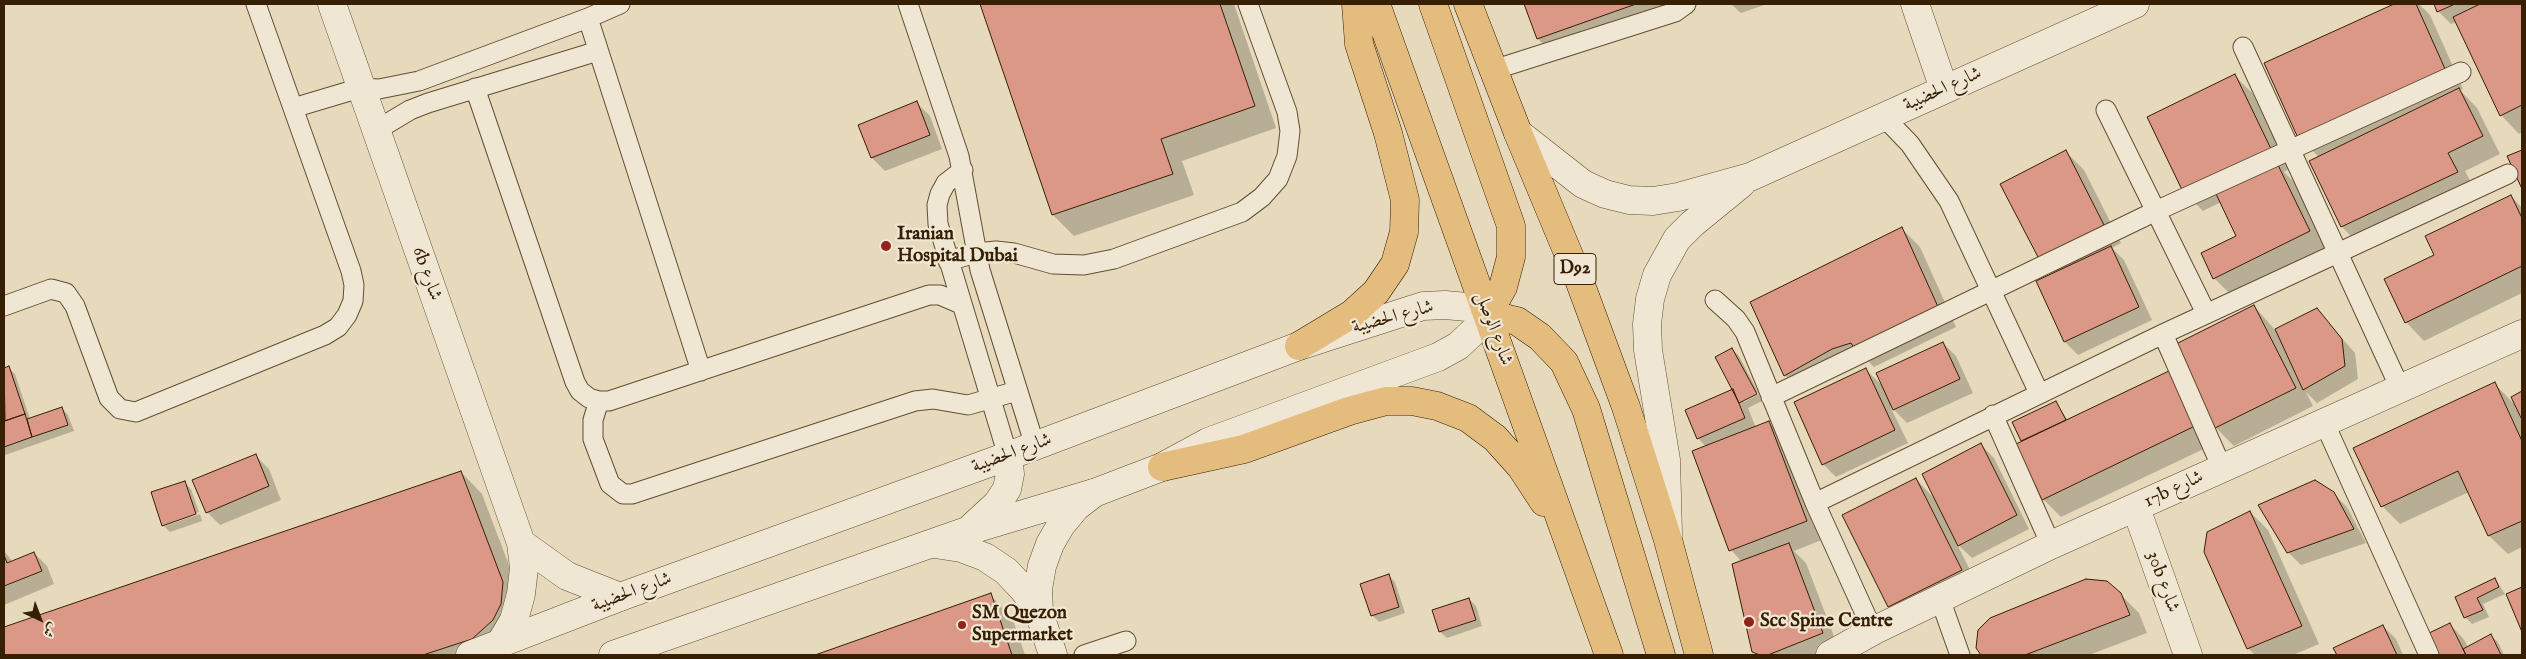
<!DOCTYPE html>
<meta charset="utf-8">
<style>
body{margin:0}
#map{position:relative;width:2526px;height:659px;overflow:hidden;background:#e7d9bb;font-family:"IM FELL English",Amiri,serif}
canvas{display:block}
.frame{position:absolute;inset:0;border:5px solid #371f04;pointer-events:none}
.north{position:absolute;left:15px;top:594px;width:50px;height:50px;-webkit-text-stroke:4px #efe6d3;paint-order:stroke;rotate:137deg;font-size:14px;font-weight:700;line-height:20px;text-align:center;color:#371f04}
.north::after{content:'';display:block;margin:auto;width:18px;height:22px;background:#371f04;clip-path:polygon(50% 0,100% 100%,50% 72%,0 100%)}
</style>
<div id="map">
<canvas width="2526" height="659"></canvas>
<div class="frame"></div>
<div class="north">ش</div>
</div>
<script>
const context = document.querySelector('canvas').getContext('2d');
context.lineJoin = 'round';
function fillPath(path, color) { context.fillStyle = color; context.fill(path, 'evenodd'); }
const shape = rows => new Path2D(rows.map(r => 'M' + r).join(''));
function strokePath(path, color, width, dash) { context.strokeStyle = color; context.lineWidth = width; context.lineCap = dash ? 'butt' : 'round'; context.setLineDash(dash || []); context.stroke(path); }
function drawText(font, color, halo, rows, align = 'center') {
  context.font = font + ' "IM FELL English",Amiri,serif'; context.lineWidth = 4.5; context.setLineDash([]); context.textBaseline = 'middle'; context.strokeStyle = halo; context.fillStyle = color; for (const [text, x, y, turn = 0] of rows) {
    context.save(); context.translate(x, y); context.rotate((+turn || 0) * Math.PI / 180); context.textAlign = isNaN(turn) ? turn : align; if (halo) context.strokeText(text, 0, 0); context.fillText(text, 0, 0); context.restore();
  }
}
fillPath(shape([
 [981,4,1234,4,1276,128,1182,161,1194,195,1074,236,1053,215],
 [1525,4,1690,4,1693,13,1560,60,1538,39],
 [1731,4,1767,4,1741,13],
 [2397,4,2419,4,2430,15,2463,89,2460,90,2477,108,2500,154,2465,171,2475,190,2360,245,2342,227,2311,161,2319,157,2299,138,2266,64],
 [2435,4,2522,4,2522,132,2519,134,2501,115,2457,22,2451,24,2438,11],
 [2235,76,2253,94,2289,169,2284,172,2295,183,2327,249,2232,296,2214,278,2238,237,2221,202,2203,211,2185,193],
 [917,103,930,116,942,149,885,171,872,158],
 [2066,152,2084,170,2121,243,2112,248,2124,260,2152,320,2078,355,2065,342,2037,282,2055,274,2040,258],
 [2511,196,2522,208,2522,293,2424,341,2406,322,2436,256],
 [1902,229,1920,247,1956,327,1874,367,1868,361,1851,367,1803,393,1785,375],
 [2254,306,2275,330,2317,310,2355,353,2358,379,2317,403,2306,392,2313,406,2234,446,2216,428,2175,345],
 [1943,343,1956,356,1973,393,1907,423,1890,406,1908,443,1836,477,1823,464,1866,370,1884,387],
 [1732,349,1739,356,1758,392,1742,400,1744,402,1759,394,1762,401,1748,408,1756,428,1769,423,1787,441,1824,539,1794,551,1806,563,1840,652,1831,655,1758,655,1754,651,1742,562,1731,550,1706,447,1698,438,1734,390],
 [9,368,15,374,30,419,62,408,68,415,74,431,5,455,4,369],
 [2170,371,2214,444,2061,517,2043,499,2023,442,2014,423,2056,403,2068,420],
 [2494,383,2516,406,2513,397,2522,393,2522,417,2521,414,2519,415,2522,423,2522,547,2508,554,2489,536,2469,492,2400,524,2382,506],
 [1981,445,1994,458,2029,529,1972,558,1957,544,1979,588,1908,624,1889,606,1916,479,1935,499],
 [256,456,269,469,281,500,220,525,207,512],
 [461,472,482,494,524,605,500,655,4,655,4,628],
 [184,482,191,489,199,512,165,523,165,526,200,514,202,521,170,532,163,525],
 [2333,493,2347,507,2366,543,2301,565,2288,552],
 [2250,512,2268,530,2319,644,2293,655,2255,655,2248,648,2205,552],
 [4,551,13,562,34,553,47,566,54,584,4,605],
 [1388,575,1395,582,1405,613,1379,622,1372,615],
 [2495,579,2505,594,2483,604,2489,617,2472,624,2466,618,2456,597],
 [2120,594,2139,613,2147,633,2089,655,1983,655,1977,648],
 [990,595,1012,617,1025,655,818,655],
 [1469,599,1476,606,1482,626,1447,638,1440,632,1434,610],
 [2450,625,2463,638,2468,647,2491,636,2498,642,2504,655,2439,655,2429,635],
 [2383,626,2396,639,2403,655,2338,655,2335,648]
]), '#0003');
const building = shape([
 [980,4,1220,4,1255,106,1161,139,1173,174,1052,215,980,4],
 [1524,4,1636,4,1537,39,1524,4],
 [2394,4,2416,4,2446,71,2298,138,2264,63,2394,4],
 [2434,4,2455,4,2437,12,2434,4],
 [2480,4,2522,4,2522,105,2500,116,2453,17,2480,4],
 [2235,74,2272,151,2184,194,2147,117,2235,74],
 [2459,88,2483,136,2448,153,2458,172,2341,227,2309,161,2459,88],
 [917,101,930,135,871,158,858,125,917,101],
 [2066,150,2104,225,2039,259,2000,184,2066,150],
 [2522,150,2522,189,2507,156,2522,150],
 [2277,163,2310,231,2213,279,2201,253,2236,236,2216,194,2277,163],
 [2511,195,2522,218,2522,266,2405,323,2384,279,2434,255,2425,236,2511,195],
 [1902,227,1939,309,1855,350,1851,343,1832,349,1784,376,1750,302,1902,227],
 [2111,246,2139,307,2064,342,2036,281,2111,246],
 [2254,305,2296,388,2215,428,2174,345,2254,305],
 [2317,308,2342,339,2345,366,2303,390,2275,329,2317,308],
 [1943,342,1960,379,1893,410,1876,373,1943,342],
 [1732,348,1757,394,1739,403,1715,357,1732,348],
 [9,366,25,414,5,421,4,368,9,366],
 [1866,368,1895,430,1822,465,1794,402,1866,368],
 [2171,370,2197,425,2042,500,2016,444,2171,370],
 [2495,382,2522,441,2522,521,2488,536,2458,471,2381,507,2353,448,2495,382],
 [1733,389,1745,418,1697,439,1685,410,1733,389],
 [2522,391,2522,420,2511,397,2522,391],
 [2056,401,2066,420,2021,441,2012,422,2056,401],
 [62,407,68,425,32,437,27,419,62,407],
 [25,414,32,437,4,447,4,421,25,414],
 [1769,421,1807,521,1729,551,1692,451,1769,421],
 [1981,443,2017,515,1958,546,1922,474,1981,443],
 [256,454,269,486,206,513,192,480,256,454],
 [461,471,503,582,501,604,493,620,472,639,423,655,4,655,4,627,461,471],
 [1916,478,1962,570,1888,607,1842,515,1916,478],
 [2315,480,2334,492,2354,529,2287,553,2258,505,2315,480],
 [185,481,196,514,162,526,151,492,185,481],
 [2250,511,2302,626,2247,649,2204,552,2207,532,2250,511],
 [1789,543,1823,633,1768,655,1760,655,1752,652,1732,564,1789,543],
 [34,552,42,571,4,586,4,555,7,563,34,552],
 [1389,574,1399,607,1371,616,1360,584,1389,574],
 [2495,578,2499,587,2477,598,2483,610,2464,618,2455,597,2495,578],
 [2086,579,2107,581,2121,593,2130,615,2025,655,1981,655,1976,648,1978,630,1990,618,2086,579],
 [2522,587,2522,632,2506,594,2522,587],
 [991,593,1012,655,815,655,991,593],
 [1469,598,1476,620,1439,632,1432,610,1469,598],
 [2450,623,2466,655,2437,655,2427,634,2450,623],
 [2383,625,2397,655,2337,655,2333,648,2383,625],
 [2491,634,2501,655,2466,655,2463,649,2491,634]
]);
fillPath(building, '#dc9886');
strokePath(building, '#371f04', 1);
const service = shape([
 [908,4,959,156,980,270,1035,446],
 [588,18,701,371],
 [2243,47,2400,388],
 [1493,70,1675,12,1686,4],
 [475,88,575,382,580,391,589,398,599,401,609,401,929,295,940,295,961,304],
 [293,108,360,88,379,89,419,81,588,18,620,4],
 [2106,110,2206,313],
 [1884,117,1910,144,1949,201,2039,393],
 [375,131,410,110,428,103,598,51],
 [963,170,946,183,940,194,937,205,938,224,1008,456],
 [948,261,976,253,996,251,1014,253,1053,264,1084,265,1114,259,1242,212,1262,197,1278,179,1287,156,1290,131,1287,112,1248,4],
 [1715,300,1736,319,1745,332,1815,503,1873,631],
 [4,306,51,289,66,293,75,306,109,398,120,409,136,412,325,335,338,327,347,315,353,301,354,285,351,271,256,4],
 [2163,334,2222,468],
 [1771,397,2156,211,2461,72],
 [599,401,593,420,593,439,610,484,623,494,632,494,915,401,933,399,968,405,1017,391],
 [1993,415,2051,545],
 [2324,422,2429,655],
 [1815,503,2163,334,2508,174],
 [1940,599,1960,655],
 [1084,655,1126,641]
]);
const minor = shape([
 [332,4,521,543,524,568,521,594,514,620,501,642],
 [1915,4,1944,89],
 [1518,133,1583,184,1605,194,1629,200,1653,201,1678,197,1750,177,2135,4],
 [2136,508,2188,655],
 [1668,534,1666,460,1648,350,1647,324,1650,299,1657,275,1677,239,1692,224,1741,184],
 [521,543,567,576,620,597],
 [935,544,961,548,985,557,1006,571,1024,590,1039,612,1053,655],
 [1039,612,1038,589,1042,566,1050,544,1061,525,1076,507,1094,493],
 [1830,655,1873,631,2051,545,2522,334]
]);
const tertiary = shape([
 [972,527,997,504,1007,489,1010,474,1008,456],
 [470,655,620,597,1008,456,1299,346,1423,306,1445,305,1467,307,1488,314,1474,331,1458,346,1438,357,1208,442,1162,467,1094,493,967,531,613,655]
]);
const primary = shape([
 [1376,4,1609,655],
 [1433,4,1511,226,1511,257,1503,287,1488,314],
 [1468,4,1518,133,1578,277,1626,407,1668,540,1699,655],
 [1488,314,1517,321,1540,337,1564,362,1586,409,1661,655],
 [1299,346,1352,314,1376,292,1395,264,1404,232,1405,200,1388,133,1359,44,1356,4],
 [1162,467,1244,449,1349,411,1386,401,1412,401,1437,406,1468,418,1495,438,1521,467,1544,502]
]);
strokePath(service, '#634e32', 21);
strokePath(minor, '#634e32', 29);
strokePath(tertiary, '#634e32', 29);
strokePath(primary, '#371f04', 29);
strokePath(service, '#efe6d3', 19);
strokePath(minor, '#efe6d3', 28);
strokePath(tertiary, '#efe6d3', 28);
strokePath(primary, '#e4bc7e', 28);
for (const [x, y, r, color] of [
 [886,246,6,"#8f2418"],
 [1749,622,6,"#8f2418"],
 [962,625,5,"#8f2418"]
]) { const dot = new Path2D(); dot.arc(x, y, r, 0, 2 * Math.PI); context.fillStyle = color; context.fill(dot); strokePath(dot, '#efe6d3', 2); }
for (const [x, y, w] of [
 [1575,269,42]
]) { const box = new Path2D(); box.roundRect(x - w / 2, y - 15.5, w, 31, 4); context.fillStyle = '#efe6d3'; context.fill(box); strokePath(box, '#371f04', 1); }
drawText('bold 18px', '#371f04', null, [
 ["D92",1575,269]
]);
drawText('19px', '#371f04', '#efe6d3', [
 ["شارع الحضيبة",1943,90,-24],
 ["6b شارع",426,274,70],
 ["شارع الحضيبة",1393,318,-15],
 ["شارع الوصل",1493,329,70],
 ["شارع الحضيبة",1012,454,-20],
 ["17b شارع",2174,490,-25],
 ["30b شارع",2162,582,70],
 ["شارع الحضيبة",632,593,-20]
]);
drawText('bold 19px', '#371f04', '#efe6d3', [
 ["Iranian",897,235],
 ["Hospital Dubai",897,257],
 ["SM Quezon",972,614],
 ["Supermarket",972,636],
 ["Scc Spine Centre",1760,622]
], 'left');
</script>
